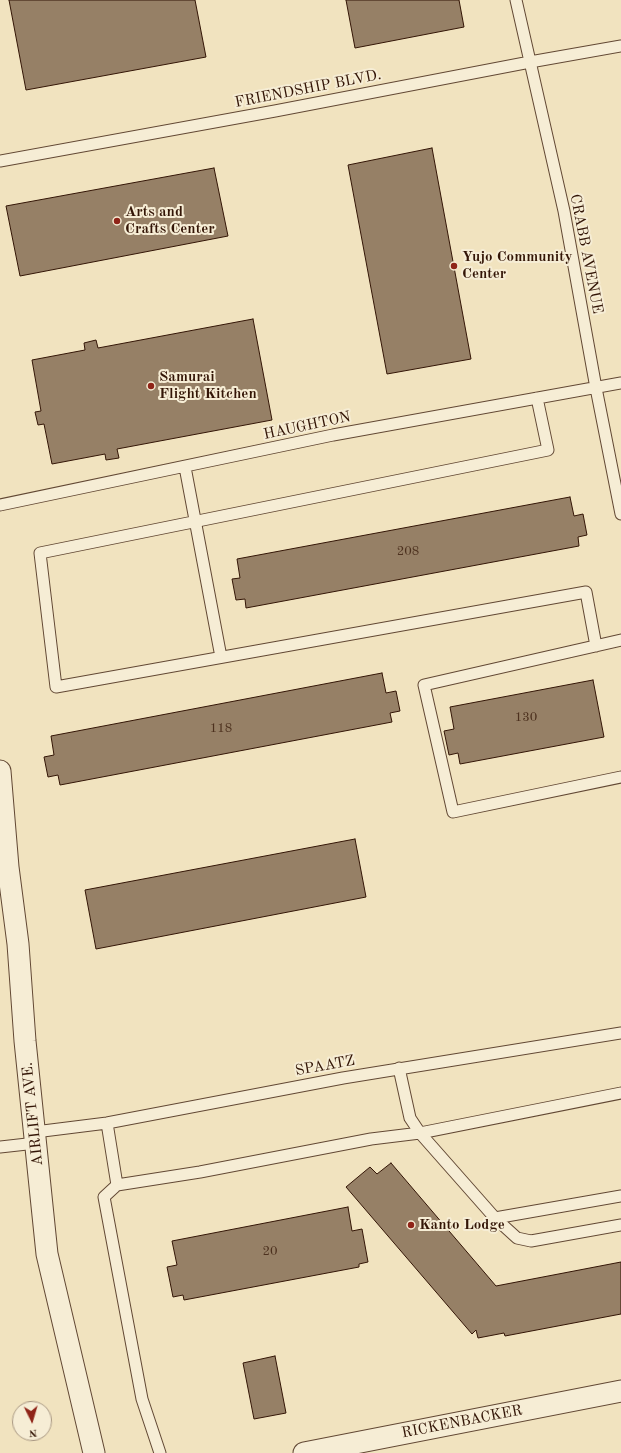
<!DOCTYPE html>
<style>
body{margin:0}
#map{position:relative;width:621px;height:1453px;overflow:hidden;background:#f1e3bf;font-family:"Old Standard TT",serif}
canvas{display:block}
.north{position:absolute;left:12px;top:1401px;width:40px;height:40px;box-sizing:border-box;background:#f6edd5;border:1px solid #a89782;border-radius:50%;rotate:175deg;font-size:11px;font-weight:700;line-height:16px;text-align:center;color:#331506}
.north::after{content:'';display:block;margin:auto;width:14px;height:18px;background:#8f2418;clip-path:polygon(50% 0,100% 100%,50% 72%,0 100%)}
</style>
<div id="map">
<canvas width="621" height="1453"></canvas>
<div class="north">N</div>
</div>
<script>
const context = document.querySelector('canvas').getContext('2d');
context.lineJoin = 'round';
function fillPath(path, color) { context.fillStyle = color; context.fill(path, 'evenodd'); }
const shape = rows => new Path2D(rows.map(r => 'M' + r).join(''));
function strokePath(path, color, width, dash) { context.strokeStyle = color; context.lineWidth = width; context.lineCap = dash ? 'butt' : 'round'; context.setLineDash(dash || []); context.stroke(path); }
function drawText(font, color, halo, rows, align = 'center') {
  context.font = font + ' "Old Standard TT",serif'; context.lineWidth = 4; context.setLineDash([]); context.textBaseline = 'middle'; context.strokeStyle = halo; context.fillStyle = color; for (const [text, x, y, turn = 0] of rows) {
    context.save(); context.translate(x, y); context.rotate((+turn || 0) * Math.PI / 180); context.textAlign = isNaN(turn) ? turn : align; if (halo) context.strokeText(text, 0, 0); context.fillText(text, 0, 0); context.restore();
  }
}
const building = shape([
 [9,0,195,0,206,57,26,90,9,0],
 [346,0,459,0,464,27,355,48,346,0],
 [432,148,471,359,387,374,348,165,432,148],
 [214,168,228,236,20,276,6,206,214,168],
 [253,319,272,420,117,449,119,458,106,460,105,454,52,464,44,424,38,425,35,412,41,411,32,360,85,350,84,343,96,340,98,348,253,319],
 [570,497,574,516,583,514,587,535,578,537,579,546,246,608,245,599,236,600,232,579,240,578,237,559,570,497],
 [382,673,386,693,396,691,400,711,390,713,392,722,60,785,58,775,48,777,44,757,54,755,51,736,382,673],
 [593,680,604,737,460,764,458,753,449,755,444,731,454,729,450,707,593,680],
 [355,839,366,897,96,949,85,890,355,839],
 [391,1163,496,1286,621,1262,621,1314,505,1336,504,1333,478,1338,476,1330,472,1334,346,1187,370,1167,377,1174,391,1163],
 [348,1207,352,1231,362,1229,368,1262,359,1264,359,1267,184,1300,183,1295,173,1297,167,1267,177,1265,172,1241,348,1207],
 [275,1356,286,1413,254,1419,243,1363,275,1356]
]);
fillPath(building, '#968066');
strokePath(building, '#331506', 1);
const lane = shape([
 [516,0,564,211,596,388,621,514],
 [0,161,275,111,530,62,621,46],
 [537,398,548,450,40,553,56,687,586,592,596,646],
 [185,467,221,657],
 [0,505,333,435,621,383],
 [621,640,424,685,453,812,621,777],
 [399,1068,410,1118,420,1133,495,1218,517,1238,531,1241,621,1225],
 [107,1123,117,1185,200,1172,371,1139,420,1133,621,1093],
 [35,1132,107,1123,343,1078,621,1033],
 [0,1147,36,1143],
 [117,1185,104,1197,142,1399,160,1453],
 [495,1218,621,1196]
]);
const street = shape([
 [0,771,8,867,18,944,25,1041,47,1254,94,1453],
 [304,1453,621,1391]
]);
strokePath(lane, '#624834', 13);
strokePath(street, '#624834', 23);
strokePath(lane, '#f6edd5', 11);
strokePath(street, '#f6edd5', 21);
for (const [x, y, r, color] of [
 [117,221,4,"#8f2418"],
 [454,266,4,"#8f2418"],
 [151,386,4,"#8f2418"],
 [411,1225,4,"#8f2418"]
]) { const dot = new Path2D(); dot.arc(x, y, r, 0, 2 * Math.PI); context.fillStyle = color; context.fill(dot); strokePath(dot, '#f6edd5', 1.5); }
drawText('13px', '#4c301e', null, [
 ["208",408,552],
 ["130",526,718],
 ["118",221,729],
 ["20",270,1252]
]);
drawText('15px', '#331506', '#f6edd5', [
 ["FRIENDSHIP BLVD.",308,89,-11],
 ["CRABB AVENUE",586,254,79],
 ["HAUGHTON",307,426,-12],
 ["SPAATZ",325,1066,-10],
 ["AIRLIFT AVE.",33,1114,-96],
 ["RICKENBACKER",462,1422,-11]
]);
drawText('bold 15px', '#331506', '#f6edd5', [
 ["Arts and",125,212],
 ["Crafts Center",125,229],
 ["Yujo Community",462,257],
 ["Center",462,274],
 ["Samurai",159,377],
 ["Flight Kitchen",159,394],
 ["Kanto Lodge",419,1225]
], 'left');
</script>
